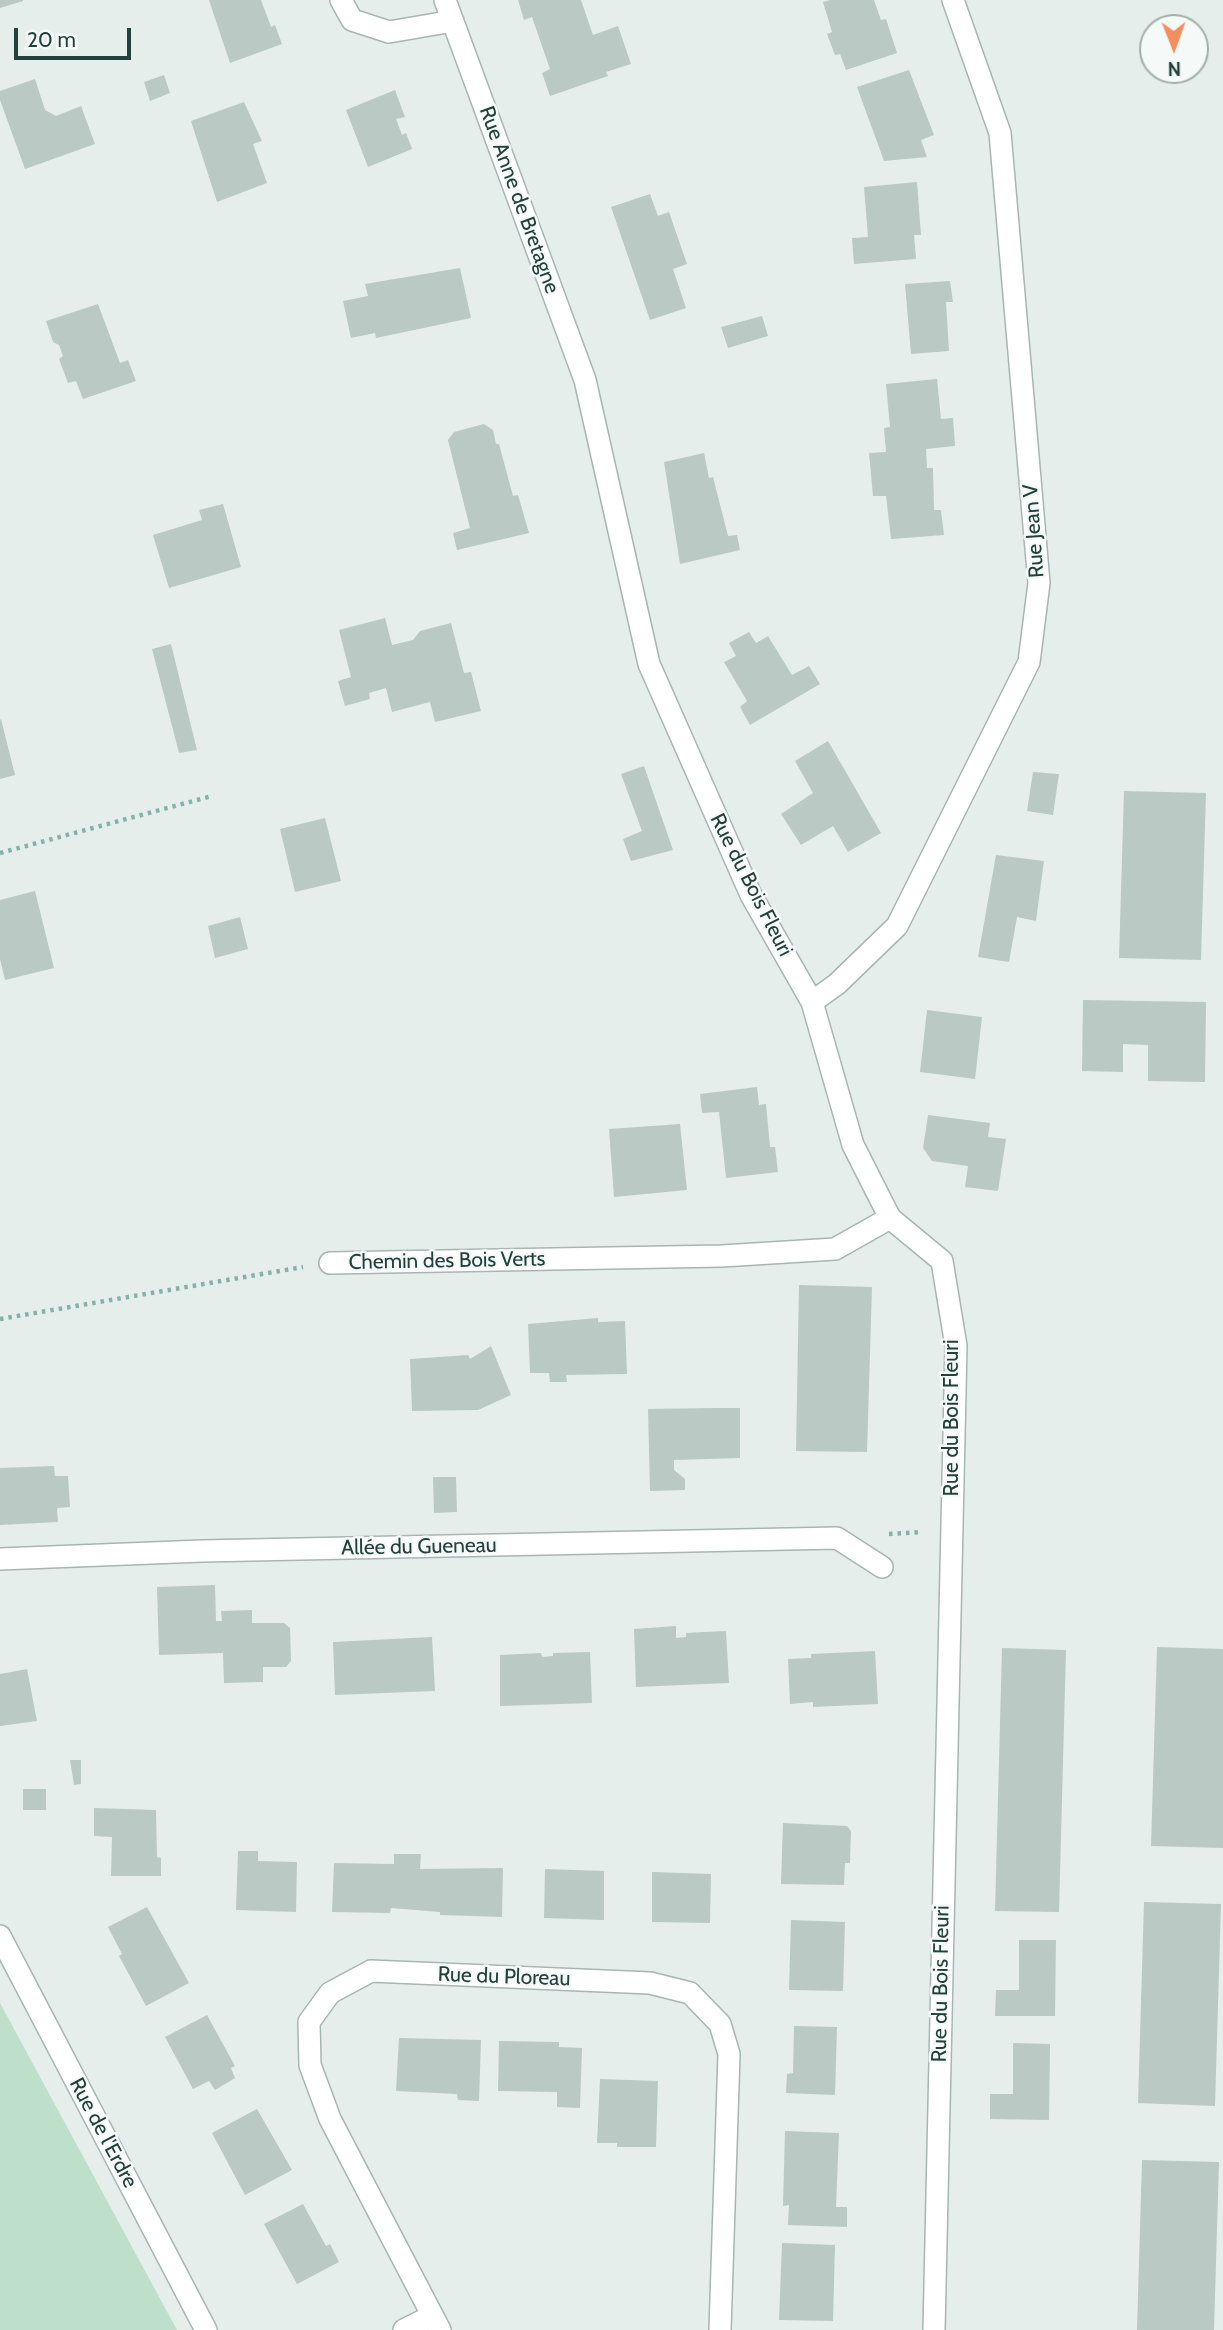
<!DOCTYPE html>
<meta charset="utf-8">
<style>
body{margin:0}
#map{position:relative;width:1223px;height:2330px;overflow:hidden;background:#e5eeeb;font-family:Cabin,sans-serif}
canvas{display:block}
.north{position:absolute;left:1139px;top:14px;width:70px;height:70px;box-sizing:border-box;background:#f5faf8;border:2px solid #a1b0ac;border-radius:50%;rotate:179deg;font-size:19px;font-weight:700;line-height:28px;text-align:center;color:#23403b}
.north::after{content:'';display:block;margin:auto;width:24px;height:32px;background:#f38f5e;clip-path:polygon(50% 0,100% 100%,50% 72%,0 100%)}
.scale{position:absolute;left:14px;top:28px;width:117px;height:32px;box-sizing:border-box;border:4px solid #23403b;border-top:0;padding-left:9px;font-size:21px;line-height:24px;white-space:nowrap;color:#23403b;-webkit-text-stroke:5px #f5faf8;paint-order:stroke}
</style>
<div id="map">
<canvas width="1223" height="2330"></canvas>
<div class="north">N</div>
<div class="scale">20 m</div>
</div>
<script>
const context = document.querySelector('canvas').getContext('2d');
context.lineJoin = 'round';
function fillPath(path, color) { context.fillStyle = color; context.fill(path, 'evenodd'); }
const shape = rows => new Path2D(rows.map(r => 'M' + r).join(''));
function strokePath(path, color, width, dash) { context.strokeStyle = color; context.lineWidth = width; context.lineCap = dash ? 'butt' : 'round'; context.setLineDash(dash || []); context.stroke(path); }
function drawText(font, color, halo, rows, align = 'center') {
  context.font = font + ' Cabin,sans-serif'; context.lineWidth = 5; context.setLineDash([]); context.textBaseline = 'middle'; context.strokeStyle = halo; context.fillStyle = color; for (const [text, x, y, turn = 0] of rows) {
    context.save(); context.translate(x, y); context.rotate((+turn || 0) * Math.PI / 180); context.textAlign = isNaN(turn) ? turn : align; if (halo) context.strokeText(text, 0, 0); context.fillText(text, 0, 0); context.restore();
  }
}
fillPath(shape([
 [0,2003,177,2330,0,2330]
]), '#bedfc9');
fillPath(shape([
 [0,0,23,0,23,1,0,8],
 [209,0,261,0,271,27,275,25,282,44,230,63],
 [518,0,581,0,593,35,618,26,631,64,606,72,608,76,550,96,542,73,550,69,532,17,524,20],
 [830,0,874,0,881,20,886,19,897,53,846,70,840,54,835,55,827,34,832,32,823,2],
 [909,70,934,135,921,140,927,157,884,161,857,87],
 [164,75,170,93,150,101,144,82],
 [35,79,45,110,56,116,81,106,95,144,25,169,0,100,0,91],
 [395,90,405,117,396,119,402,135,406,133,412,149,368,167,346,110],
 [244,102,262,141,253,144,267,183,217,202,191,121],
 [917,182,921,235,914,235,916,259,854,264,852,238,868,237,864,187],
 [650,194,658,216,669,212,687,264,673,269,686,308,650,320,611,207],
 [460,268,471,318,376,338,375,333,351,338,343,301,368,296,365,284],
 [950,281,953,302,946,302,949,351,911,354,905,284],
 [98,304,120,363,128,360,136,381,83,399,76,381,68,383,59,359,63,356,59,345,53,342,46,321],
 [762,316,768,336,728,348,721,327],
 [937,379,941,419,953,418,955,446,926,449,927,468,933,468,934,510,941,510,944,535,891,539,886,496,873,496,869,453,886,452,884,428,890,427,886,384],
 [484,424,493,430,496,444,499,444,513,496,518,495,529,533,457,550,453,533,470,528,448,440,454,432],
 [704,453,709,478,713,477,728,536,737,535,740,550,680,564,664,462],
 [223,504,241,567,169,588,153,535,202,520,199,510],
 [385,618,392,645,413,640,420,631,451,623,464,673,471,672,481,711,435,722,430,702,392,712,386,688,369,693,370,699,345,706,338,681,351,677,339,630],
 [749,632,756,643,768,636,792,675,809,666,820,684,750,725,740,707,747,701,724,662,736,656,729,643],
 [171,644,197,750,179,753,152,649],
 [1,719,15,775,0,779,0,720],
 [828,741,881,833,848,852,833,826,801,845,781,814,813,793,795,761],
 [644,766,673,850,631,861,623,839,642,831,621,774],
 [1033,772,1059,774,1053,815,1027,811],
 [1124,791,1206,793,1201,960,1119,958],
 [325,818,341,881,295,892,280,829],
 [996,855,1044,861,1036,921,1017,917,1009,962,978,957],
 [35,891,54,968,5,980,0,959,0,900],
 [240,917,248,949,215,958,208,926],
 [1083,1000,1206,1002,1205,1082,1148,1081,1148,1045,1123,1044,1123,1072,1082,1071],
 [927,1010,982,1017,975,1079,920,1072],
 [757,1087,759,1105,766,1104,770,1147,775,1147,778,1172,726,1178,719,1112,702,1113,700,1094],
 [928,1115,990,1123,988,1137,1006,1139,998,1191,965,1187,968,1166,932,1161,923,1148],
 [680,1124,687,1190,614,1197,609,1129],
 [799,1285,872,1287,867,1452,796,1451],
 [598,1318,598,1322,625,1321,627,1374,566,1375,567,1382,550,1382,549,1373,530,1373,528,1324],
 [491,1346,511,1395,478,1410,412,1411,410,1359,468,1355,470,1359],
 [715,1408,740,1408,740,1458,674,1460,674,1470,685,1479,685,1490,650,1491,648,1409],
 [54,1466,55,1476,68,1476,70,1507,57,1508,58,1522,0,1525,0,1468],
 [433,1477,456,1477,457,1512,434,1513],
 [215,1585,216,1621,222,1621,221,1611,252,1610,252,1623,284,1623,290,1628,291,1661,286,1667,263,1667,263,1682,224,1683,223,1653,159,1655,157,1587],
 [676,1626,676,1638,686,1637,686,1633,726,1631,729,1683,636,1687,634,1629],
 [432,1637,435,1691,335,1695,333,1642],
 [1157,1647,1223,1649,1223,1848,1151,1846],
 [1002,1648,1066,1650,1059,1912,995,1911],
 [875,1651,878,1704,813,1707,813,1702,790,1704,788,1659,811,1658,811,1654],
 [590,1652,592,1703,500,1706,500,1655,541,1653,542,1657,553,1656,553,1653],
 [27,1669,37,1721,0,1726,0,1674],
 [70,1760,81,1760,81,1784,74,1785],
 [23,1789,46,1789,46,1810,23,1810],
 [94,1808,156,1810,157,1857,161,1858,161,1876,111,1876,112,1837,94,1836],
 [783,1823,847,1826,851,1831,850,1863,845,1863,844,1885,781,1884],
 [238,1851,258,1851,258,1861,297,1862,296,1912,236,1910],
 [394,1854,421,1854,420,1869,503,1868,502,1917,440,1915,440,1912,391,1908,390,1913,332,1912,334,1863,394,1864],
 [545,1869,604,1871,604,1920,544,1918],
 [652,1872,711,1874,710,1923,652,1922],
 [1144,1902,1221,1904,1215,2106,1138,2103],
 [147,1907,189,1983,146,2006,119,1956,122,1954,108,1927],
 [791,1920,845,1922,843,1991,789,1990],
 [1019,1940,1056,1940,1055,2016,995,2016,996,1990,1019,1990],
 [207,2015,235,2066,231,2068,235,2078,215,2090,209,2081,193,2089,165,2037],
 [794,2026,837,2027,835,2095,786,2093,787,2074,793,2073],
 [399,2038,481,2040,479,2101,458,2100,457,2094,396,2091],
 [499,2041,559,2042,559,2047,582,2048,580,2108,557,2107,557,2092,498,2091],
 [1013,2043,1050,2044,1049,2120,990,2119,990,2094,1013,2094],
 [600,2079,658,2081,656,2147,617,2147,617,2143,597,2143],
 [257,2109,292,2170,245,2195,212,2133],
 [785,2131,839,2133,836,2207,847,2207,847,2227,788,2225,789,2205,783,2206],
 [1142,2160,1219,2162,1214,2330,1137,2330],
 [303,2204,326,2246,330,2244,339,2262,297,2284,264,2224],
 [782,2243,835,2245,833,2321,779,2320]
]), '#bac9c4');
const minor = shape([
 [341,0,352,20,389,32,453,21],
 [445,0,585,380,649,664,751,895,812,1002,853,1145,890,1218,942,1261,956,1346,934,2330],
 [812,1002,837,984,897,926,1029,662,1039,583,1000,133,953,0],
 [330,1263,722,1256,835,1249,890,1218],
 [0,1559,202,1551,837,1538,882,1567],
 [404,2330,432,2316],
 [440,2330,330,2119,310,2065,309,2022,330,1993,371,1971,650,1983,690,1993,720,2024,729,2054,720,2330]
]);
const tertiary = shape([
 [0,1936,206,2330]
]);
strokePath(minor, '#a7b6b3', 24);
strokePath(tertiary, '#a7b6b3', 24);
strokePath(shape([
 [0,853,212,796],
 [0,1319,303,1267],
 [889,1534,922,1532]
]), '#85b2a7', 4.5, [3.5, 5]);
strokePath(minor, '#fff', 21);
strokePath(tertiary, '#fff', 21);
drawText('21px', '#23403b', '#f5faf8', [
 ["Rue Anne de Bretagne",519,200,70],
 ["Rue Jean V",1034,531,-94],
 ["Rue du Bois Fleuri",751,885,63],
 ["Chemin des Bois Verts",447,1261,-1],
 ["Rue du Bois Fleuri",952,1418,-90],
 ["Allée du Gueneau",419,1547,-1],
 ["Rue du Ploreau",504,1977,2],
 ["Rue du Bois Fleuri",941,1984,-89],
 ["Rue de l'Erdre",103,2133,62]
]);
</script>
